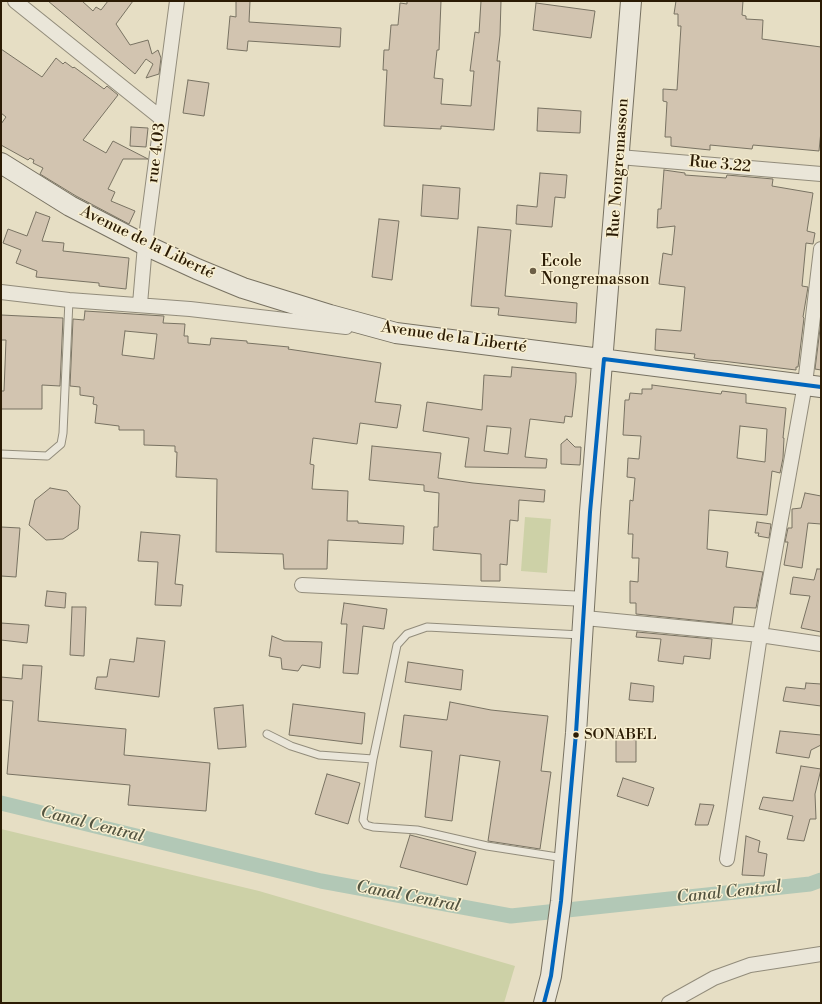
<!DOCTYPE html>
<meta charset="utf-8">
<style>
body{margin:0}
#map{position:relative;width:822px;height:1004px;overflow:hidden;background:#e6dec4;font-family:"Libre Bodoni",serif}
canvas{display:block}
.frame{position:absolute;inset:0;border:2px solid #2b1b04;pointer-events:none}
</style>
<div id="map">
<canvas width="822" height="1004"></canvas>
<div class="frame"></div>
</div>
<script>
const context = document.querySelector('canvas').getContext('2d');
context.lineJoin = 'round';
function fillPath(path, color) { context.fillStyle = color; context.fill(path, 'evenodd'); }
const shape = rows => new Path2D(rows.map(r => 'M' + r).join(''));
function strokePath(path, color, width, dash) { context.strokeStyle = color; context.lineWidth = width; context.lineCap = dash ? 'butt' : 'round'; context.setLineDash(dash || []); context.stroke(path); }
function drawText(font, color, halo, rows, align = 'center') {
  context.font = font + ' "Libre Bodoni",serif'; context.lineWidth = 3; context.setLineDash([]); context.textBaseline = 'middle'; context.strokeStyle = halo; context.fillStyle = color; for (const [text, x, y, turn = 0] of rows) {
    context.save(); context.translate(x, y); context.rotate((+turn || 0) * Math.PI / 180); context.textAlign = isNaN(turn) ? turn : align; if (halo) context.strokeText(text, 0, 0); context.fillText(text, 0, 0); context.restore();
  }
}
fillPath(shape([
 [525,517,551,519,547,573,521,571],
 [1,829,259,891,515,966,504,1003,1,1003]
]), '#cdd1a7');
strokePath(shape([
 [1,803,321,881,511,916,810,884,821,880]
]), '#b2c8b6', 15);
const building = shape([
 [48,1,82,1,93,11,96,7,101,10,108,1,133,1,116,24,130,45,148,40,152,54,158,50,161,58,159,74,146,78,153,64,146,59,135,74,48,1],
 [236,1,250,1,249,22,341,28,340,47,248,41,247,51,227,49,230,16,236,17,236,1],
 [407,1,441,1,439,50,437,50,434,78,443,79,441,104,471,106,474,71,470,71,475,32,479,33,481,1,501,1,500,35,497,61,500,61,494,130,441,126,441,129,384,126,387,70,383,70,384,50,389,50,391,25,398,25,400,3,407,4,407,1],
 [676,1,743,1,742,15,746,16,746,19,763,20,762,39,821,47,821,131,819,151,753,145,752,149,710,145,710,150,671,146,671,137,665,137,667,102,663,101,663,89,677,90,681,26,678,26,678,14,674,14,676,1],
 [536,3,595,11,591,38,533,30,536,3],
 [1,49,42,77,56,58,63,64,65,62,73,68,74,67,104,89,107,86,118,95,83,140,106,153,113,141,148,159,123,159,108,189,115,192,111,201,135,211,129,224,76,196,40,174,43,168,33,163,34,160,30,158,28,160,1,145,1,124,6,117,1,113,1,49],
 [188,80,209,83,204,116,183,113,188,80],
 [538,108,581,111,580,133,537,131,538,108],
 [131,127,148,128,146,147,130,146,131,127],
 [664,170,685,173,685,175,726,178,727,175,773,179,772,186,813,193,807,231,815,233,813,244,806,243,802,286,808,287,803,317,804,318,798,367,796,367,796,370,722,361,707,360,694,358,695,354,655,350,656,329,681,331,685,287,659,284,663,253,672,255,675,226,657,228,658,209,661,209,664,170],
 [540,173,567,175,565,198,555,197,552,227,516,224,517,205,537,207,540,173],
 [423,185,460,188,458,219,421,216,423,185],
 [36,212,50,217,42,241,64,243,63,251,129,258,126,289,99,286,99,283,36,277,37,271,16,263,21,250,3,243,8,229,27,236,36,212],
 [379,219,399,221,392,280,372,277,379,219],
 [478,227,511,230,505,296,577,303,576,323,498,315,499,308,471,306,478,227],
 [85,311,164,316,163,323,185,324,184,336,188,336,188,343,210,345,211,338,247,341,247,343,289,347,288,349,381,363,375,402,401,405,397,428,360,423,357,444,313,438,310,464,314,465,312,489,348,491,347,521,358,521,358,523,404,526,403,544,328,540,327,569,284,569,283,554,216,552,217,479,176,477,177,452,175,452,175,446,144,445,144,430,119,430,119,426,95,423,97,405,93,404,94,397,80,395,80,387,70,386,73,319,84,320,85,311],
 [125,331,157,334,154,359,122,355,125,331],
 [1,315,63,318,60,386,42,385,42,409,1,409,1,391,4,391,6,340,1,340,1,315],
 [821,321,821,370,815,369,821,321],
 [512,367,576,373,576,382,572,417,565,416,564,423,530,419,525,457,547,459,546,468,465,467,469,438,423,431,427,402,482,410,484,375,511,377,512,367],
 [487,426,511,428,508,454,484,451,487,426],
 [652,385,721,394,722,391,746,394,746,403,786,408,783,438,784,438,783,458,780,473,772,471,767,515,709,510,707,549,728,552,726,567,763,572,756,608,734,607,732,624,636,614,636,603,630,603,630,581,638,582,639,558,632,558,633,534,628,534,630,500,633,501,635,478,627,477,628,458,639,459,641,436,623,435,625,400,629,400,630,393,642,394,642,389,652,389,652,385],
 [740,426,767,429,765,462,737,458,740,426],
 [567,439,575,447,581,447,580,465,561,464,561,444,567,439],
 [372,446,441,453,438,478,473,483,545,490,544,502,519,500,518,521,510,520,507,565,500,564,500,581,481,581,481,554,433,550,434,527,438,527,439,493,424,491,424,485,369,480,372,446],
 [50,488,67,491,80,506,78,529,63,539,46,540,29,525,35,500,50,488],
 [805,493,821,496,821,524,808,523,802,568,784,565,788,542,785,542,788,528,792,528,792,509,801,508,805,493],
 [757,522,771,524,769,538,758,536,759,533,755,533,757,522],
 [1,527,20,528,16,577,1,576,1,527],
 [141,532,180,535,175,584,183,585,181,606,155,605,158,562,138,561,141,532],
 [817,569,821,569,821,632,801,628,810,596,790,594,793,577,814,580,817,569],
 [47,591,66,593,65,608,45,606,47,591],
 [344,603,387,609,384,629,363,626,358,674,343,673,347,624,341,624,344,603],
 [72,607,86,607,84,656,70,655,72,607],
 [1,623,29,625,27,643,1,640,1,623],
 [637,632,712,639,710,659,684,656,683,664,658,661,661,639,636,637,637,632],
 [272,636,284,641,322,642,320,668,302,665,298,671,282,669,281,658,269,656,272,636],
 [137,638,165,641,159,697,95,689,97,677,107,677,110,659,134,662,137,638],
 [408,662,463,670,461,690,405,682,408,662],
 [23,665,42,666,38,721,126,729,124,755,210,763,206,811,128,805,130,785,7,774,13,701,1,700,1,677,22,679,23,665],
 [631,683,654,686,653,702,629,700,631,683],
 [806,683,821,684,821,706,783,701,786,687,805,689,806,683],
 [450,702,491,710,548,716,541,771,551,772,540,849,488,841,500,761,460,755,452,821,425,817,432,751,400,747,404,715,447,720,450,702],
 [293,704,365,713,362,744,289,735,293,704],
 [243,705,246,747,218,749,214,708,243,705],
 [780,731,821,735,821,745,811,750,809,758,776,753,780,731],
 [616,736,636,736,636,762,616,762,616,736],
 [801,766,821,769,815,794,816,819,810,819,804,841,787,839,793,816,759,809,763,797,793,801,801,766],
 [327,774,360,783,348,824,315,814,327,774],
 [623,778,654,788,648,806,617,796,623,778],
 [700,804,714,805,708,825,695,825,700,804],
 [410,835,476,852,467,885,400,867,410,835],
 [746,836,760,841,758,852,767,854,764,876,742,875,746,836]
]);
fillPath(building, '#d2c4b0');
strokePath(building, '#787262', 1);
const lane = shape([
 [1,454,47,456,61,444,63,433,69,300],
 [267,734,291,746,319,755,373,759],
 [564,858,487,846,417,830,373,827,366,825,363,820,373,759,397,645,407,634,427,627,581,635]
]);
const street = shape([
 [15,1,161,118],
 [619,157,821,174],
 [1,292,69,300,190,309,346,327],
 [140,304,145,245,177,1],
 [302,585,586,599],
 [585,618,760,635,821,644],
 [727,859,760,635,805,384,821,249],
 [669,1003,714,978,750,965,821,954]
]);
const secondary = shape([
 [1,163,70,206,145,245,197,269,243,288,330,315,396,333,821,387],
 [544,1003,551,976,561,901,576,733,590,512,631,1]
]);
strokePath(lane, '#928c7b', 9);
strokePath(street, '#928c7b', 16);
strokePath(secondary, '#787262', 22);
strokePath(lane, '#eae6d9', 7);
strokePath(street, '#eae6d9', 14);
strokePath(secondary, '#eae6d9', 20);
strokePath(shape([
 [604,359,821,387],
 [544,1003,551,976,561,901,576,733,590,512,604,359]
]), '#0065bd', 4);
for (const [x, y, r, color] of [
 [533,271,4,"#6c5f47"],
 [576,735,3.5,"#2b1b04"]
]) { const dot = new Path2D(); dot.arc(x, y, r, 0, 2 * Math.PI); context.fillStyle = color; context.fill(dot); strokePath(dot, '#f8efd0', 1.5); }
drawText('15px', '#2b1b04', '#f8efd0', [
 ["SONABEL",584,735]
], 'left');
drawText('16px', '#2b1b04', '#f8efd0', [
 ["rue 4.03",157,153,-83],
 ["Rue 3.22",720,165,5],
 ["Rue Nongremasson",619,168,-86],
 ["Avenue de la Liberté",147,243,26],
 ["Avenue de la Liberté",454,338,8]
]);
drawText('16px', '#2b1b04', '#f8efd0', [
 ["Ecole",541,262],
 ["Nongremasson",541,280]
], 'left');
drawText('italic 17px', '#535440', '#f8efd0', [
 ["Canal Central",92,825,14],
 ["Canal Central",729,893,-6],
 ["Canal Central",408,897,11]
]);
</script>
